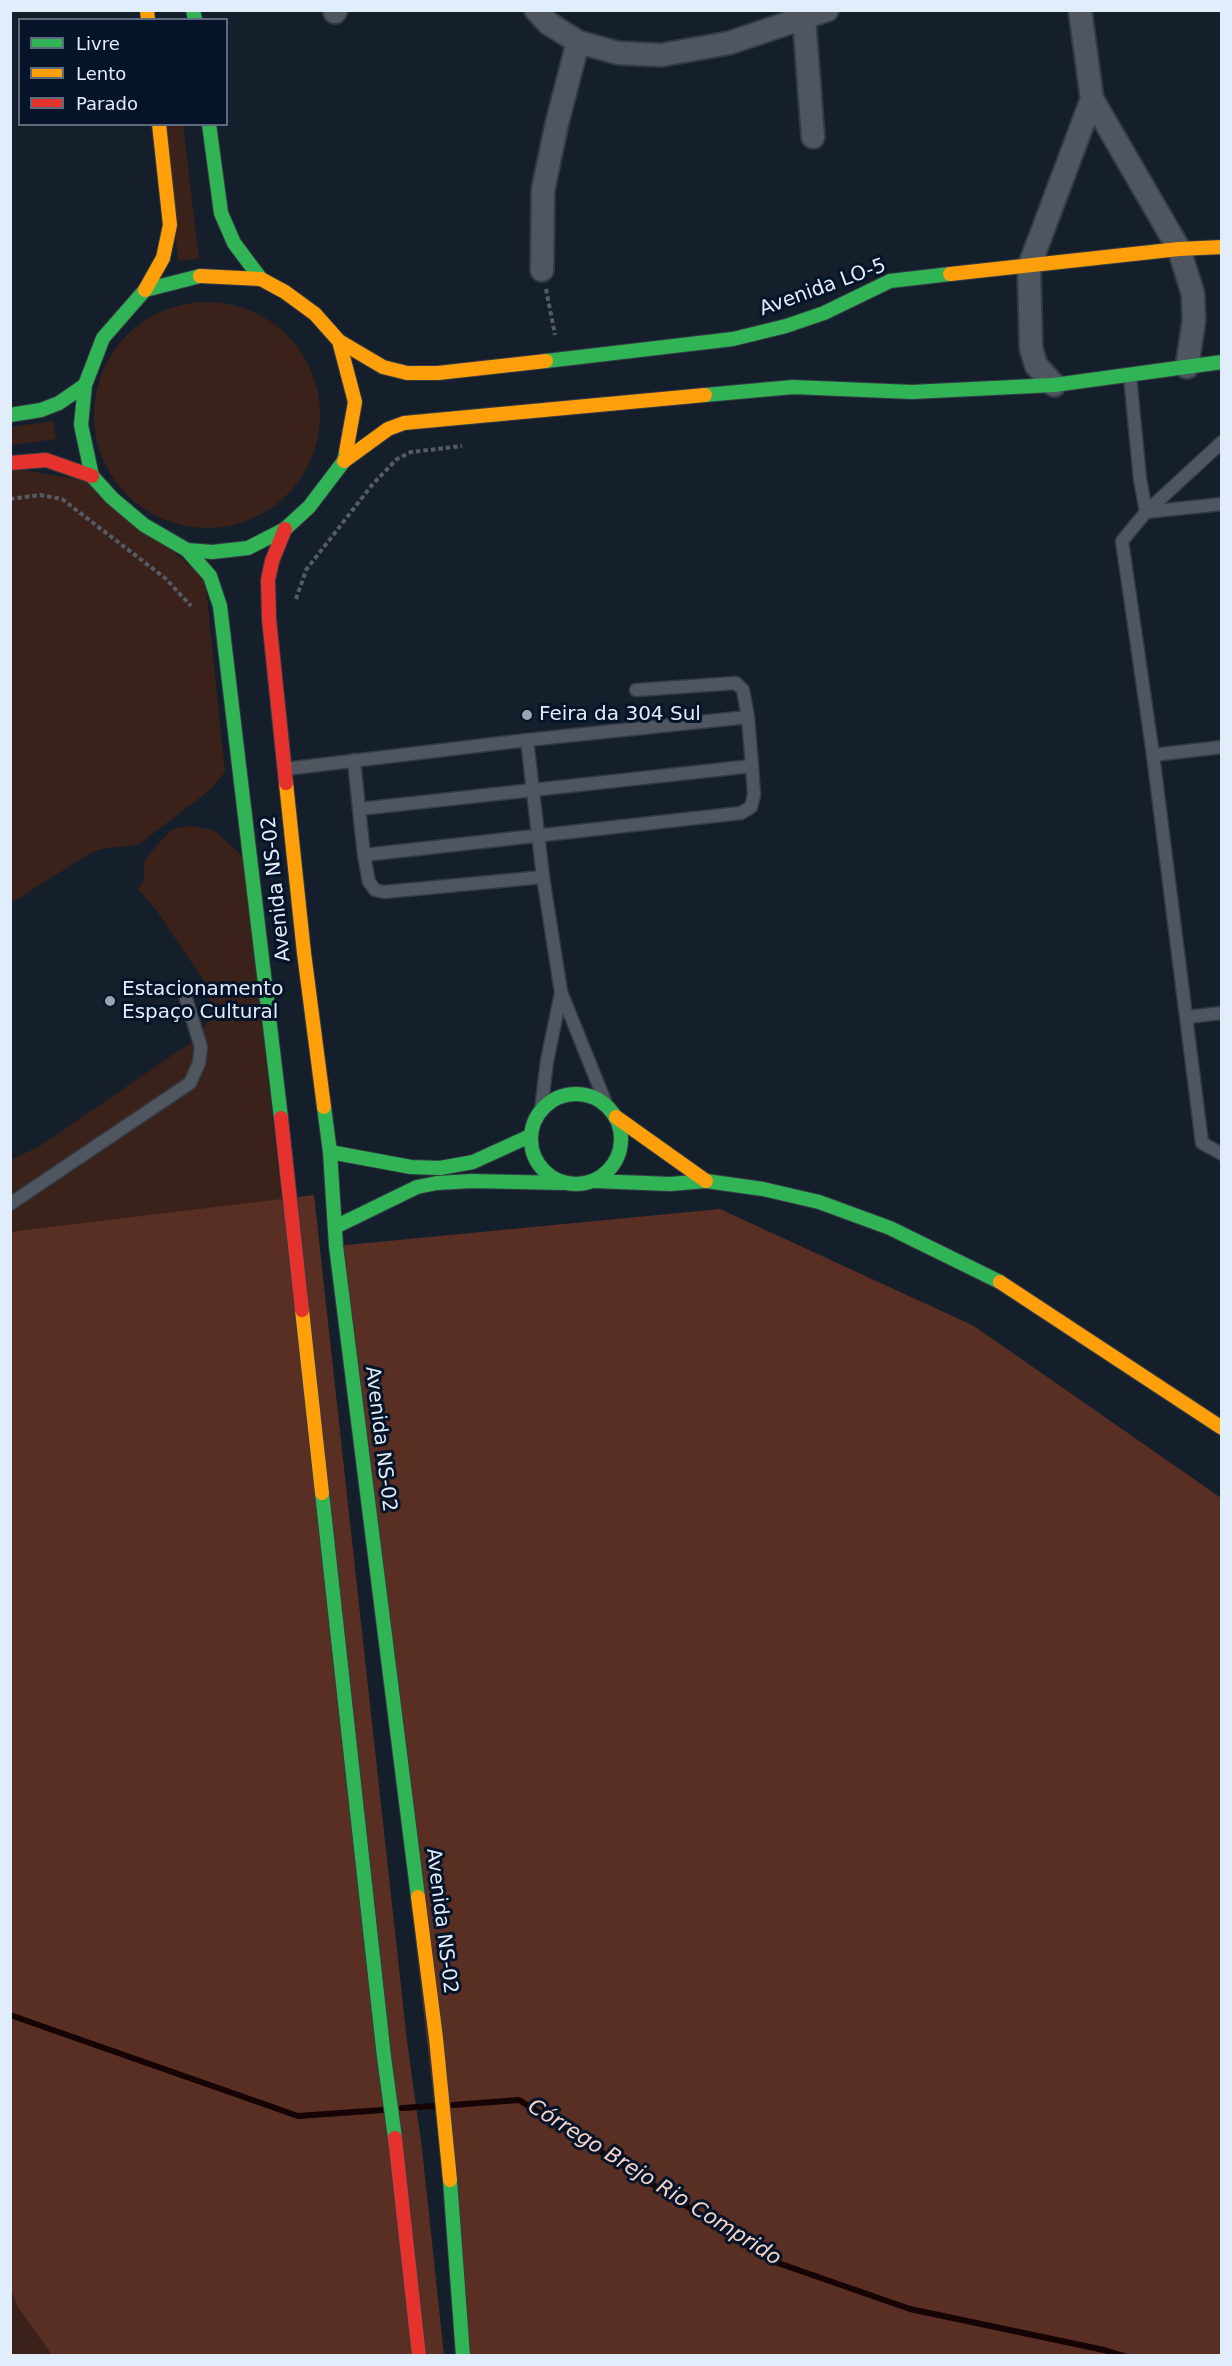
<!DOCTYPE html>
<meta charset="utf-8">
<style>
body{margin:0}
#map{position:relative;width:1232px;height:2366px;overflow:hidden;background:#151f2b;font-family:"DejaVu Sans",sans-serif}
canvas{display:block}
.frame{position:absolute;inset:0;border:12px solid #e2edfb;pointer-events:none}
.legend{position:absolute;left:18px;top:18px;width:210px;height:108px;box-sizing:border-box;background:#051428;border:2px solid #5d6b7c;margin:0;padding:8px 10px;list-style:none;font-size:18px;color:#e2edfb}
.legend li{display:flex;align-items:center;gap:12px;height:30px}
.legend b{width:30px;border:2px solid #5d6b7c}
</style>
<div id="map">
<canvas width="1232" height="2366"></canvas>
<div class="frame"></div>
<ul class="legend">
<li><b style="height:8px;background:#30b455"></b>Livre</li>
<li><b style="height:8px;background:#ff9f0a"></b>Lento</li>
<li><b style="height:8px;background:#e5322d"></b>Parado</li>
</ul>
</div>
<script>
const context = document.querySelector('canvas').getContext('2d');
context.lineJoin = 'round';
function fillPath(path, color) { context.fillStyle = color; context.fill(path, 'evenodd'); }
const shape = rows => new Path2D(rows.map(r => 'M' + r).join(''));
function strokePath(path, color, width, dash) { context.strokeStyle = color; context.lineWidth = width; context.lineCap = dash ? 'butt' : 'round'; context.setLineDash(dash || []); context.stroke(path); }
function drawText(font, color, halo, rows, align = 'center') {
  context.font = font + ' "DejaVu Sans",sans-serif'; context.lineWidth = 6; context.setLineDash([]); context.textBaseline = 'middle'; context.strokeStyle = halo; context.fillStyle = color; for (const [text, x, y, turn = 0] of rows) {
    context.save(); context.translate(x, y); context.rotate((+turn || 0) * Math.PI / 180); context.textAlign = isNaN(turn) ? turn : align; if (halo) context.strokeText(text, 0, 0); context.fillText(text, 0, 0); context.restore();
  }
}
fillPath(shape([
 [165,125,183,125,199,259,178,261],
 '94 415a113 113 0 1 1 226 0a113 113 0 1 1-226 0Z',
 [53,421,56,439,11,445,10,427],
 [11,468,88,481,205,578,225,772,210,790,138,845,101,849,89,854,11,903],
 [190,826,214,830,243,857,283,1213,11,1245,11,1160,40,1146,193,1041,212,1017,207,985,156,910,138,889,144,880,144,862,150,853,172,829],
 [10,2271,60,2355,11,2355]
]), '#3a221b');
fillPath(shape([
 [314,1195,407,2041,422,2149,444,2355,52,2355,17,2306,11,2289,10,1232],
 [720,1209,974,1326,1221,1498,1221,2355,463,2355,336,1246]
]), '#582f22');
strokePath(shape([
 [10,2015,298,2116,383,2110],
 [453,2105,519,2100,775,2262,910,2309,1104,2350,1124,2356],
 [402,2108,434,2106]
]), '#160304', 6);
const lane = shape([
 [1130,376,1140,479,1146,512],
 [1222,442,1146,512,1122,541,1153,755,1202,1143,1222,1154],
 [1146,512,1222,504],
 [636,690,736,683,743,690,748,717],
 [527,740,748,717,752,766,359,809,364,855,741,813,751,807,754,795,752,766],
 [1153,755,1222,747],
 [354,760,359,809],
 [285,769,527,740,543,877,561,992,607,1106],
 [364,855,369,882,375,890,384,892,543,877],
 [1187,1017,1222,1013],
 [541,1110,547,1061,561,993],
 [10,1204,190,1083,199,1063,201,1047,183,989]
]);
const street = shape([
 [536,10,548,23,578,42,618,53,661,55,729,43,827,10],
 [1080,10,1092,99,1179,249,1193,294,1194,320,1187,367],
 [335,12,336,10],
 [804,18,813,137],
 [542,270,543,190,557,123,578,42],
 [1054,385,1036,365,1031,348,1029,267,1092,99]
]);
const fast = shape([
 [193,10,195,20],
 [209,124,221,213,234,243,261,279],
 [200,276,145,290,103,338,85,385,81,425,92,476,112,498,144,525,187,550,212,552,248,548,285,529,309,507,344,461,346,452],
 [546,361,733,339,786,326,824,313,890,281,950,274],
 [705,395,793,387,912,392,1054,385,1222,362],
 [10,415,41,410,59,403,85,385],
 [187,550,210,576,220,606,281,1118],
 '531 1139a45 45 0 1 1 90 0a45 45 0 1 1-90 0Z',
 [324,1107,330,1152,336,1246,418,1897],
 [330,1152,411,1167,440,1168,473,1162,530,1136],
 [594,1181,670,1184,706,1181,763,1189,819,1202,890,1228,1000,1282],
 [335,1227,417,1187,437,1183,472,1181,563,1183],
 [322,1493,384,2057,395,2138],
 [450,2180,463,2356]
]);
const slow = shape([
 [147,10,148,20],
 [950,274,1179,249,1222,247],
 [200,276,261,279,285,292,315,314,339,341,355,402,346,452],
 [145,290,163,258,170,225,159,124],
 [339,341,383,367,407,373,438,373,546,361],
 [344,461,388,429,404,423,705,395],
 [286,783,304,953,324,1107],
 [616,1117,706,1181],
 [1000,1282,1222,1428],
 [302,1310,322,1493],
 [418,1897,436,2038,450,2180]
]);
const jam = shape([
 [10,463,46,460,92,476],
 [285,529,272,561,268,580,269,619,286,783],
 [281,1118,302,1310],
 [395,2138,419,2356]
]);
strokePath(lane, '#343b45', 15);
strokePath(street, '#343b45', 26);
strokePath(fast, '#343b45', 16);
strokePath(slow, '#343b45', 16);
strokePath(jam, '#343b45', 16);
strokePath(shape([
 [546,289,555,335],
 [10,499,40,495,62,499,165,578,191,606],
 [296,599,306,570,372,485,397,459,411,452,462,446]
]), '#555b65', 4, [4.5, 3]);
strokePath(lane, '#4f565f', 12);
strokePath(street, '#4f565f', 22);
strokePath(fast, '#30b455', 14);
strokePath(slow, '#ff9f0a', 14);
strokePath(jam, '#e5322d', 14);
for (const [x, y, r, color] of [
 [527,715,6,"#9aa5b2"],
 [110,1001,6,"#9aa5b2"]
]) { const dot = new Path2D(); dot.arc(x, y, r, 0, 2 * Math.PI); context.fillStyle = color; context.fill(dot); strokePath(dot, '#051428', 2); }
drawText('20px', '#e2edfb', '#051428', [
 ["Avenida LO-5",823,288,-20],
 ["Avenida NS-02",277,889,-96],
 ["Avenida NS-02",380,1439,83],
 ["Avenida NS-02",441,1921,83]
]);
drawText('20px', '#e2edfb', '#051428', [
 ["Feira da 304 Sul",539,715],
 ["Estacionamento",122,990],
 ["Espaço Cultural",122,1013]
], 'left');
drawText('italic 21px', '#f6d3c7', '#051428', [
 ["Córrego Brejo Rio Comprido",654,2183,32]
]);
</script>
